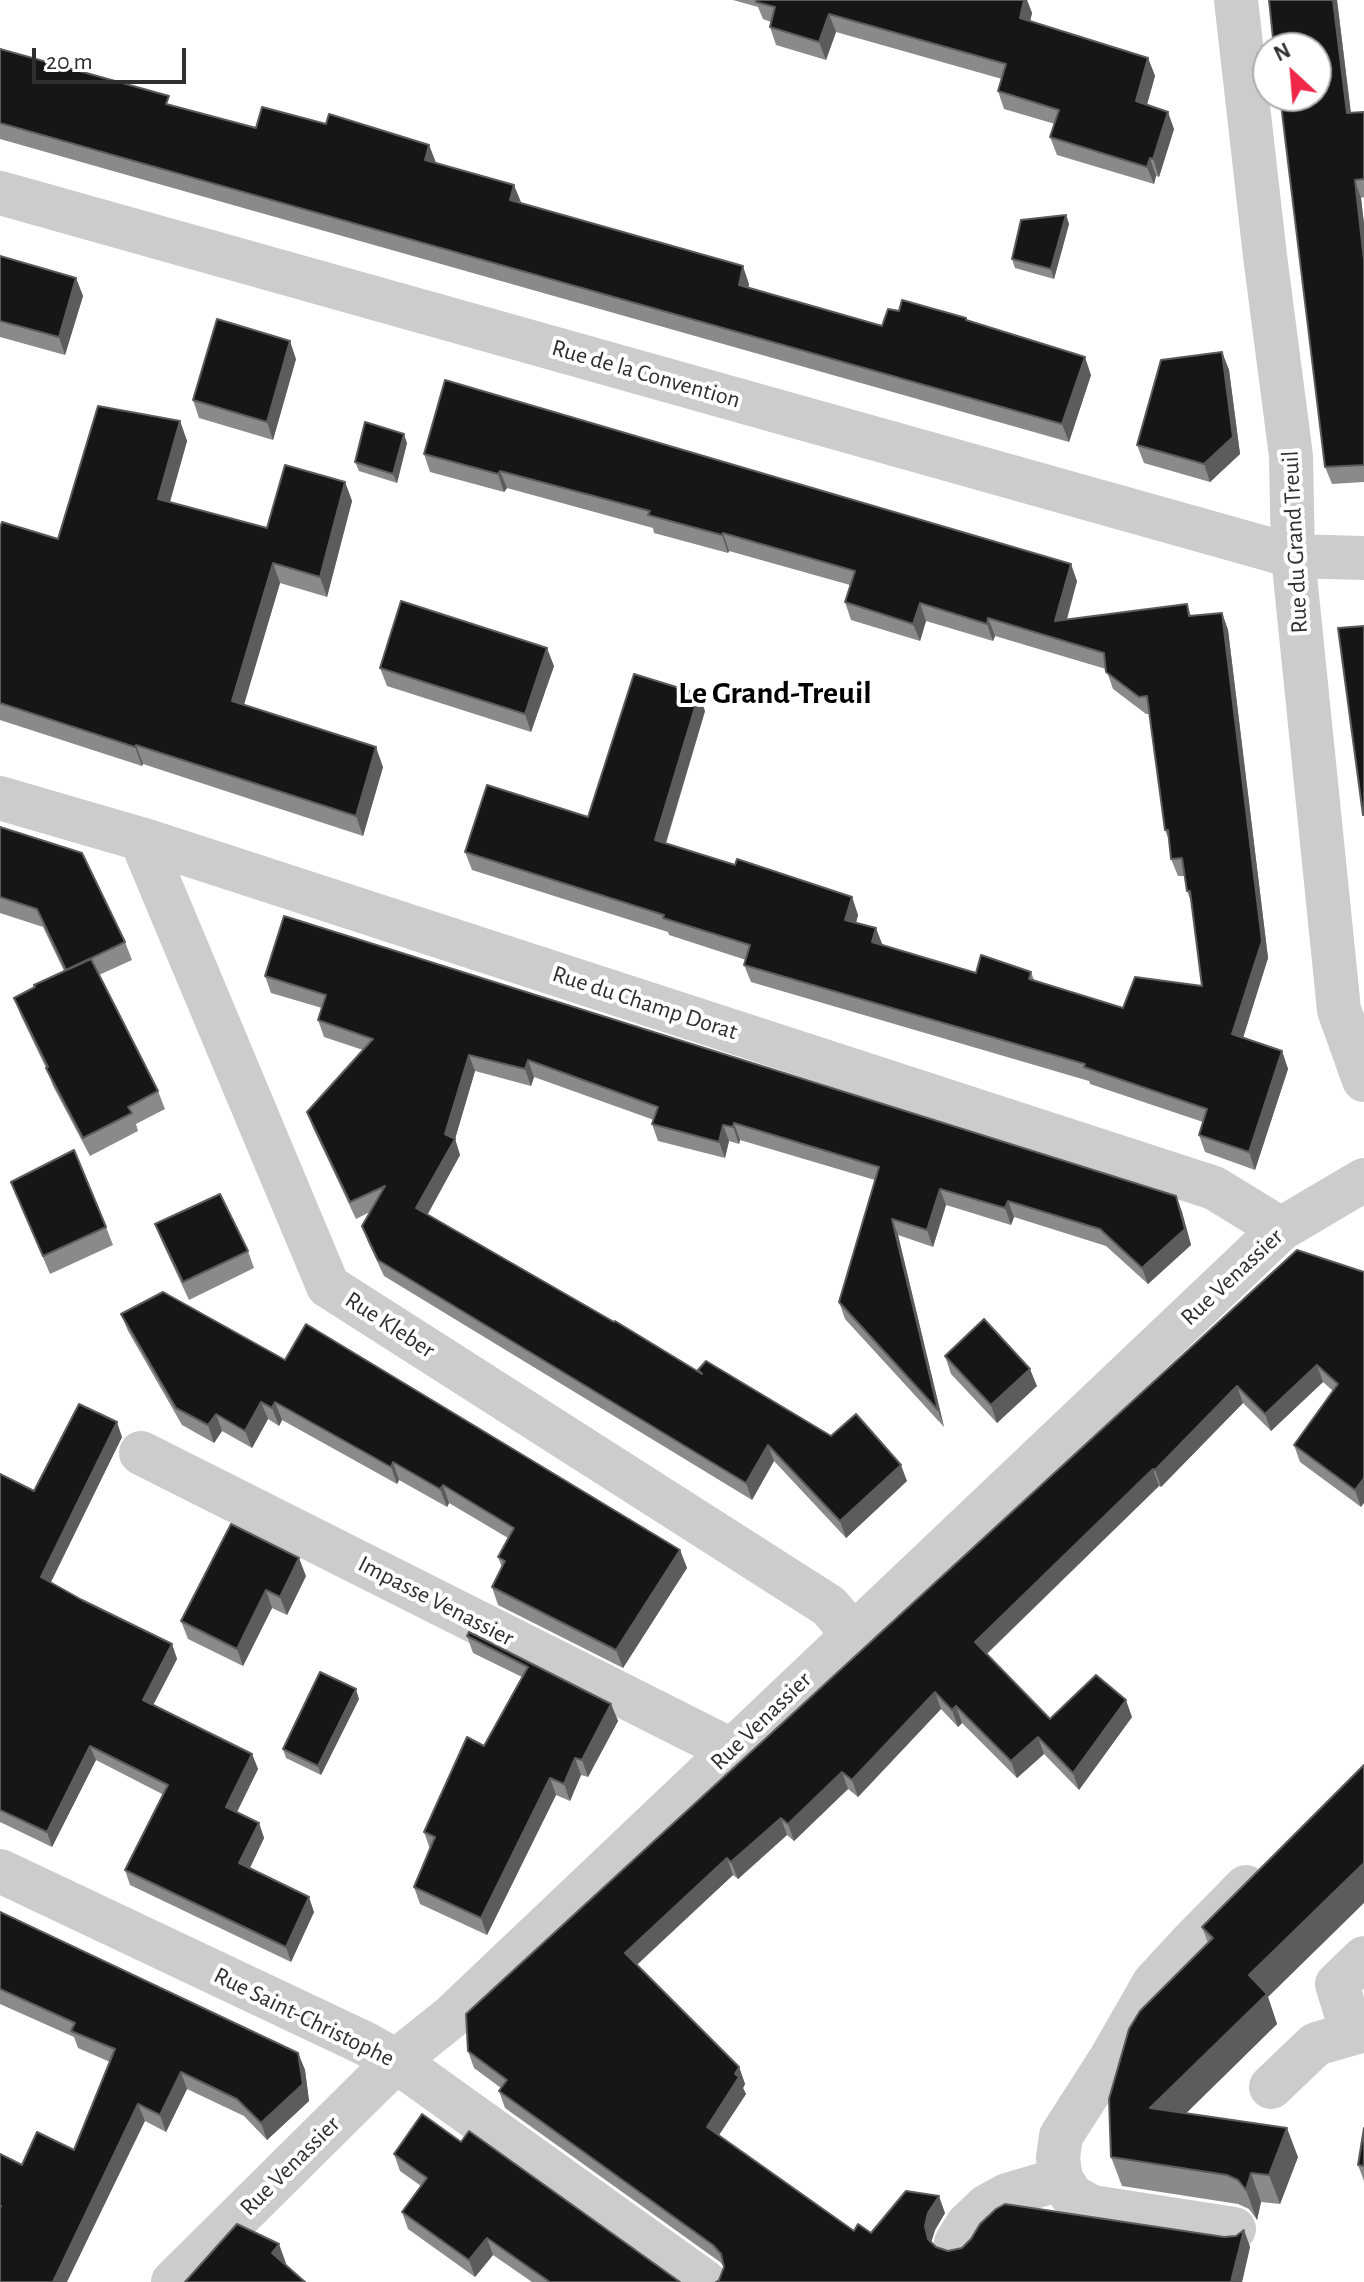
<!DOCTYPE html>
<style>
body{margin:0}
#map{position:relative;width:1364px;height:2282px;overflow:hidden;background:#fff;font-family:"Alegreya Sans",sans-serif}
canvas{display:block}
.north{position:absolute;left:1252px;top:32px;width:80px;height:80px;box-sizing:border-box;background:#fff;border:2px solid #acacac;border-radius:50%;rotate:334deg;font-size:22px;font-weight:700;line-height:32px;text-align:center;color:#2f2f2f}
.north::after{content:'';display:block;margin:auto;width:28px;height:36px;background:#ef2748;clip-path:polygon(50% 0,100% 100%,50% 72%,0 100%)}
.scale{position:absolute;left:32px;top:48px;width:154px;height:36px;box-sizing:border-box;border:4px solid #2f2f2f;border-top:0;padding-left:10px;font-size:24px;line-height:28px;white-space:nowrap;color:#2f2f2f;-webkit-text-stroke:6px #fff;paint-order:stroke}
</style>
<div id="map">
<canvas width="1364" height="2282"></canvas>
<div class="north">N</div>
<div class="scale">20 m</div>
</div>
<script>
const context = document.querySelector('canvas').getContext('2d');
context.lineJoin = 'round';
const shape = rows => new Path2D(rows.map(r => 'M' + r).join(''));
function strokePath(path, color, width, dash) { context.strokeStyle = color; context.lineWidth = width; context.lineCap = dash ? 'butt' : 'round'; context.setLineDash(dash || []); context.stroke(path); }
function fillPath(path, color) { context.fillStyle = color; context.fill(path, 'evenodd'); }
function drawText(font, color, halo, rows, align = 'center') {
  context.font = font + ' "Alegreya Sans",sans-serif'; context.lineWidth = 8; context.setLineDash([]); context.textBaseline = 'middle'; context.strokeStyle = halo; context.fillStyle = color; for (const [text, x, y, turn = 0] of rows) {
    context.save(); context.translate(x, y); context.rotate((+turn || 0) * Math.PI / 180); context.textAlign = isNaN(turn) ? turn : align; if (halo) context.strokeText(text, 0, 0); context.fillText(text, 0, 0); context.restore();
  }
}
strokePath(shape([
 [1236,0,1265,256,1291,456,1293,556,1339,1010,1364,1080],
 [0,193,1293,556,1364,558],
 [0,798,141,839,1214,1188,1281,1229],
 [141,839,328,1286,829,1606,853,1634],
 [141,1453,731,1750],
 [0,1871,366,2044,396,2061,705,2282],
 [1352,2033,1337,1984,1364,1958],
 [1271,2087,1316,2044,1364,2030],
 [1061,2179,1072,2196,1092,2207,1234,2229],
 [956,2243,967,2225,987,2206,1007,2195,1061,2179,1058,2158,1061,2136,1111,2058,1154,1983,1191,1943,1246,1887],
 [173,2282,396,2061,451,2017,1281,1229,1364,1180]
]), '#ccc', 44);
fillPath(shape([
 [733,0,1027,0,1032,13,1030,21,1148,58,1155,76,1147,104,1174,129,1159,177,1156,176,1154,184,1057,155,1050,137,1055,124,1004,109,998,91,1002,79,836,32,826,60,776,45,770,27,771,22,763,19,758,7],
 [1269,0,1337,0,1351,113,1364,112,1364,197,1361,198,1364,224,1364,482,1332,484,1325,467],
 [0,49,172,105,256,128,326,124,429,145,436,163,521,203,749,284,748,288,882,326,899,311,966,318,967,320,1091,375,1069,442,0,139],
 [1066,215,1069,224,1054,279,1015,268,1012,259],
 [0,256,76,278,83,296,65,355,0,337],
 [1222,352,1229,370,1240,454,1210,482,1144,463,1137,445],
 [296,359,273,440,199,418,193,400],
 [180,421,187,441,170,502,267,528,345,482,352,501,327,597,280,583,244,705,383,767,363,836,143,764,142,766,0,720,0,528,58,539],
 [407,443,397,483,359,471,355,462],
 [424,454,1077,581,1067,620,1187,604,1191,616,1222,613,1228,630,1268,958,1243,1037,1282,1051,1288,1069,1255,1170,1205,1152,1199,1135,1203,1122,1090,1084,1089,1081,751,982,744,965,746,960,669,935,668,932,472,870,465,852,588,817,705,711,666,844,735,865,852,897,858,915,856,923,882,945,976,973,1031,972,1034,980,1123,1008,1202,986,1192,904,1187,891,1185,876,1178,876,1171,859,1169,840,1165,830,1149,714,1146,714,1113,689,1106,669,995,636,993,641,926,621,920,641,851,620,845,602,850,585,729,551,728,553,654,533,653,528,507,488,504,492,430,472],
 [554,666,531,732,387,686,380,668],
 [0,827,125,942,132,960,99,975,158,1091,165,1109,136,1124,138,1131,90,1156,53,1086,47,1070,21,1016,14,998,64,971,43,927,0,913],
 [265,976,1176,1196,1182,1212,1191,1245,1148,1284,1106,1246,1014,1217,1011,1225,946,1205,933,1247,898,1235,944,1427,845,1319,839,1302,875,1180,740,1140,739,1144,729,1141,725,1158,658,1141,652,1124,654,1120,534,1077,531,1086,475,1071,455,1139,460,1155,428,1214,699,1372,907,1481,846,1538,774,1461,752,1500,384,1276,368,1242,362,1226,370,1212,356,1219,313,1128,307,1112,363,1050,324,1037,318,1020,322,1008,271,993],
 [11,1182,106,1227,113,1245,50,1274],
 [155,1224,248,1251,254,1268,189,1300,162,1242],
 [1364,1272,1361,1507,1300,1462,1294,1445,1333,1391,1323,1382,1271,1431,1243,1403,1161,1487,1159,1486,987,1654,1050,1719,1132,1717,1079,1790,1044,1754,1017,1778,962,1723,958,1727,941,1709,858,1797,848,1789,794,1841,787,1835,738,1879,733,1875,637,1965,739,2067,745,2084,743,2088,746,2094,719,2135,854,2231,871,2233,945,2213,935,2230,931,2242,936,2247,948,2251,1224,2237,1236,2236,1244,2230,1250,2247,1242,2282,716,2282,719,2280,724,2267,720,2262,505,2108,499,2091,501,2088,474,2068,468,2051],
 [121,1314,285,1360,680,1550,687,1568,623,1668,498,1605,492,1587,502,1567,498,1557,508,1538,449,1503,447,1507,399,1480,397,1484,282,1420,279,1426,268,1419,252,1448,222,1431,214,1443,182,1425,128,1331],
 [945,1356,1037,1386,997,1423,951,1374],
 [122,1437,51,1582,82,1600,172,1644,177,1659,153,1705,252,1754,258,1769,237,1812,259,1823,264,1838,250,1868,314,1912,291,1962,130,1885,125,1870,164,1795,96,1760,52,1847,0,1822,0,1474,34,1491],
 [306,1576,287,1615,272,1608,243,1666,188,1639,181,1621],
 [467,1636,611,1704,618,1721,588,1777,581,1775,570,1801,556,1795,487,1935,420,1904,414,1887,430,1849,424,1832,484,1746,522,1677,473,1653],
 [359,1699,321,1775,286,1758,283,1749],
 [0,1912,298,2053,305,2070,309,2101,267,2140,244,2116,187,2089,166,2132,145,2121,0,2282,0,2154,22,2165,74,2150,110,2062,78,2048,74,2037,0,2004],
 [1202,1927,1268,1997,1277,2024,1186,2113,1298,2157,1280,2204,1261,2202,1257,2220,1249,2209,1238,2204,1122,2186,1111,2157,1208,1943],
 [1364,2128,1364,2181,1358,2165],
 [461,2142,680,2282,532,2282,493,2255,475,2277,408,2229,402,2212,421,2186,400,2171,394,2154]
]), '#8a8a8a');
fillPath(shape([
 [1024,0,1027,0,1032,13,1027,35,1020,18],
 [1333,0,1337,0,1353,131,1347,113],
 [829,14,836,32,826,60,819,42],
 [1148,58,1155,76,1143,119,1136,101],
 [1168,112,1174,129,1159,177,1153,159],
 [429,145,436,163,425,160],
 [1150,158,1156,176,1154,184,1147,167],
 [1355,180,1361,198,1364,224,1364,260],
 [514,185,521,202,510,200],
 [1066,215,1069,224,1054,279,1051,269],
 [743,266,749,284,745,303,739,285],
 [76,278,83,296,65,355,59,337],
 [290,341,296,359,273,440,267,422],
 [1222,352,1229,370,1240,454,1210,482,1204,464],
 [1085,357,1091,375,1069,442,1062,424],
 [180,421,187,441,165,519,158,499],
 [404,434,407,443,397,483,393,474],
 [500,471,507,488,504,492,498,474],
 [345,482,352,501,327,597,320,577],
 [723,533,729,551,728,553,722,535],
 [273,563,280,583,239,721,232,701],
 [1071,564,1077,581,1061,639,1055,621],
 [920,603,926,621,920,641,913,624],
 [1222,613,1228,630,1268,958,1239,1051,1232,1034],
 [988,618,995,636,993,641,987,624],
 [547,648,554,666,531,732,525,714],
 [699,694,705,711,661,858,655,840],
 [136,745,143,764,142,766,135,747],
 [376,747,383,767,363,836,356,816],
 [852,897,858,915,852,938,845,920],
 [876,928,883,946,872,942],
 [1282,1051,1288,1069,1255,1170,1249,1152],
 [469,1055,475,1071,455,1139,460,1155,422,1224,416,1208,445,1134],
 [528,1060,534,1077,531,1086,525,1069],
 [734,1123,740,1140,739,1144,733,1127],
 [723,1125,729,1141,725,1158,719,1142],
 [940,1189,946,1205,933,1247,927,1230],
 [1176,1196,1182,1212,1191,1245,1148,1284,1142,1268],
 [1008,1201,1014,1217,1011,1225,1005,1208],
 [892,1219,898,1235,944,1427,938,1410],
 [1317,1365,1323,1382,1271,1431,1265,1414],
 [1030,1369,1037,1386,997,1423,991,1405],
 [1237,1386,1243,1403,1161,1487,1155,1470],
 [261,1402,268,1419,252,1448,245,1431],
 [275,1402,282,1420,279,1426,272,1408],
 [216,1414,222,1431,214,1443,208,1425],
 [117,1422,122,1437,46,1592,41,1577],
 [768,1445,774,1461,752,1500,746,1483],
 [393,1462,399,1480,397,1484,391,1467],
 [901,1465,907,1481,846,1538,840,1521],
 [1153,1469,1159,1486,981,1659,975,1642],
 [1364,1478,1364,1503,1361,1507,1355,1490],
 [443,1485,449,1503,447,1507,440,1489],
 [680,1550,687,1568,623,1668,616,1650],
 [299,1558,306,1576,287,1615,280,1597],
 [266,1590,272,1608,243,1666,237,1649],
 [172,1644,177,1659,148,1715,143,1700],
 [356,1689,359,1699,321,1775,318,1766],
 [935,1692,941,1709,858,1797,852,1780],
 [1126,1700,1132,1717,1079,1790,1073,1773],
 [611,1704,618,1721,588,1777,582,1760],
 [956,1706,962,1723,958,1727,952,1710],
 [1038,1737,1044,1754,1017,1778,1011,1761],
 [90,1746,96,1760,52,1847,47,1832],
 [252,1754,258,1769,232,1822,226,1807],
 [575,1758,581,1775,570,1801,564,1784],
 [842,1772,848,1789,794,1841,788,1824],
 [550,1778,556,1795,487,1935,481,1918],
 [781,1818,787,1835,738,1879,731,1862],
 [259,1823,264,1838,245,1878,239,1863],
 [727,1858,733,1875,631,1970,625,1953],
 [1364,1863,1364,1903,1268,1997,1277,2024,1161,2138,1150,2108,1249,1975],
 [309,1897,314,1912,291,1962,286,1947],
 [298,2053,305,2070,309,2101,267,2140,261,2123],
 [739,2067,745,2084,743,2088,746,2094,713,2144,707,2127],
 [181,2072,187,2089,166,2132,160,2115],
 [138,2104,145,2121,67,2282,53,2282],
 [1287,2128,1298,2157,1280,2204,1269,2175],
 [1251,2173,1261,2202,1257,2220,1246,2190],
 [939,2196,945,2213,935,2230,931,2243,928,2239,925,2226,928,2213],
 [1244,2230,1250,2247,1242,2282,1231,2282],
 [487,2238,493,2255,475,2277,469,2260],
 [279,2244,287,2266,272,2253]
]), '#5c5c5c');
const building = shape([
 [757,0,1024,0,1020,18,1148,58,1136,101,1168,112,1153,159,1150,158,1147,167,1050,137,1059,110,998,91,1006,64,829,14,819,42,770,27,775,7,756,2,757,0],
 [1269,0,1333,0,1347,113,1364,112,1364,179,1355,180,1364,260,1364,465,1325,467,1280,96,1316,96,1316,48,1274,48,1269,0],
 [0,49,169,96,166,104,256,128,262,107,326,124,329,114,429,145,425,160,514,185,510,200,743,266,739,285,882,326,888,309,899,311,902,300,966,318,966,320,1085,357,1062,424,0,123,0,49],
 [1066,215,1051,269,1012,259,1021,220,1066,215],
 [0,256,76,278,59,337,0,321,0,256],
 [217,319,290,341,267,422,193,400,217,319],
 [1222,352,1233,437,1204,464,1137,445,1161,360,1222,352],
 [445,380,1071,564,1055,621,1187,604,1189,616,1222,613,1262,941,1232,1034,1282,1051,1249,1152,1199,1135,1207,1109,1084,1067,1085,1064,744,965,750,945,663,918,664,915,465,852,487,785,588,817,634,674,699,694,655,840,735,865,737,859,852,897,845,920,876,928,872,942,976,973,981,955,1031,972,1029,979,1123,1008,1135,977,1202,986,1190,891,1187,891,1182,858,1171,859,1168,830,1165,830,1147,696,1139,697,1106,672,1104,653,988,618,987,624,920,603,913,624,845,602,855,571,723,533,722,535,648,515,650,511,500,471,498,474,424,454,445,380],
 [98,406,180,421,158,499,267,528,285,465,345,482,320,577,273,563,232,701,376,747,356,816,136,745,135,747,0,703,0,528,2,522,58,539,98,406],
 [365,422,404,434,393,474,355,462,365,422],
 [401,601,547,648,525,714,380,668,401,601],
 [1364,626,1364,815,1363,815,1338,628,1364,626],
 [0,827,82,853,125,942,66,970,37,909,0,897,0,827],
 [284,916,1176,1196,1185,1229,1142,1268,1100,1229,1008,1201,1005,1208,940,1189,927,1230,892,1219,938,1410,839,1302,879,1167,734,1123,733,1127,723,1125,719,1142,652,1124,658,1107,528,1060,525,1069,469,1055,445,1134,455,1139,416,1208,614,1322,615,1321,702,1374,698,1370,706,1361,831,1436,856,1414,901,1465,840,1521,768,1445,746,1483,378,1260,362,1226,385,1186,350,1202,307,1112,373,1039,318,1020,326,995,265,976,284,916],
 [91,959,158,1091,128,1107,132,1113,83,1138,46,1068,48,1067,14,998,35,987,34,985,91,959],
 [74,1150,106,1227,43,1256,11,1182,74,1150],
 [220,1194,248,1251,183,1282,155,1224,220,1194],
 [1297,1250,1364,1272,1364,1478,1355,1490,1294,1445,1338,1384,1317,1365,1265,1414,1237,1386,1155,1470,1153,1469,975,1642,1050,1719,1096,1675,1126,1700,1073,1773,1038,1737,1011,1761,956,1706,952,1710,935,1692,852,1780,842,1772,788,1824,781,1818,731,1862,727,1858,625,1953,739,2067,735,2074,739,2077,707,2127,854,2231,858,2224,871,2233,906,2191,939,2196,928,2213,925,2226,928,2239,936,2247,948,2251,962,2248,971,2239,980,2224,996,2209,1005,2204,1224,2237,1236,2236,1244,2230,1231,2282,716,2282,719,2280,724,2267,721,2254,713,2245,499,2091,507,2080,468,2051,466,2014,1297,1250],
 [163,1292,285,1360,306,1324,680,1550,616,1650,492,1587,505,1561,498,1557,514,1528,443,1485,440,1489,393,1462,391,1467,275,1402,272,1408,261,1402,245,1431,216,1414,208,1425,176,1408,121,1314,163,1292],
 [984,1319,1030,1369,991,1405,945,1356,984,1319],
 [79,1404,117,1422,41,1577,82,1600,172,1644,143,1700,252,1754,226,1807,259,1823,239,1863,309,1897,286,1947,125,1870,168,1785,90,1746,47,1832,0,1810,0,1474,34,1491,79,1404],
 [231,1524,299,1558,280,1597,266,1590,237,1649,181,1621,231,1524],
 [469,1632,611,1704,582,1760,575,1758,564,1784,550,1778,481,1918,414,1887,435,1837,424,1832,467,1737,484,1746,528,1667,467,1636,469,1632],
 [320,1672,356,1689,318,1766,283,1749,320,1672],
 [1364,1765,1364,1863,1249,1975,1267,1994,1150,2108,1287,2128,1269,2175,1251,2173,1246,2190,1238,2180,1227,2175,1111,2157,1109,2099,1129,2029,1140,2011,1213,1938,1202,1927,1364,1765],
 [0,1912,298,2053,303,2084,261,2123,237,2099,181,2072,160,2115,138,2104,53,2282,0,2282,0,2209,1,2206,0,2206,0,2154,22,2165,37,2132,74,2150,115,2049,71,2031,75,2023,0,1989,0,1912],
 [422,2114,461,2142,469,2131,680,2282,550,2282,487,2238,469,2260,402,2212,427,2178,394,2154,422,2114],
 [1364,2128,1364,2166,1358,2165,1364,2128],
 [237,2224,279,2244,272,2253,305,2282,185,2282,237,2224]
]);
fillPath(building, '#161616');
strokePath(building, '#5c5c5c', 2);
drawText('24px', '#2f2f2f', '#fff', [
 ["Rue de la Convention",646,374,16],
 ["Rue du Grand Treuil",1295,542,-93],
 ["Rue du Champ Dorat",645,1003,18],
 ["Rue Venassier",1232,1277,-43],
 ["Rue Kleber",390,1325,33],
 ["Impasse Venassier",436,1601,27],
 ["Rue Venassier",761,1721,-44],
 ["Rue Saint-Christophe",304,2017,26],
 ["Rue Venassier",290,2166,-45]
]);
drawText('bold 32px', '#000', '#fff', [
 ["Le Grand-Treuil",775,693]
]);
</script>
